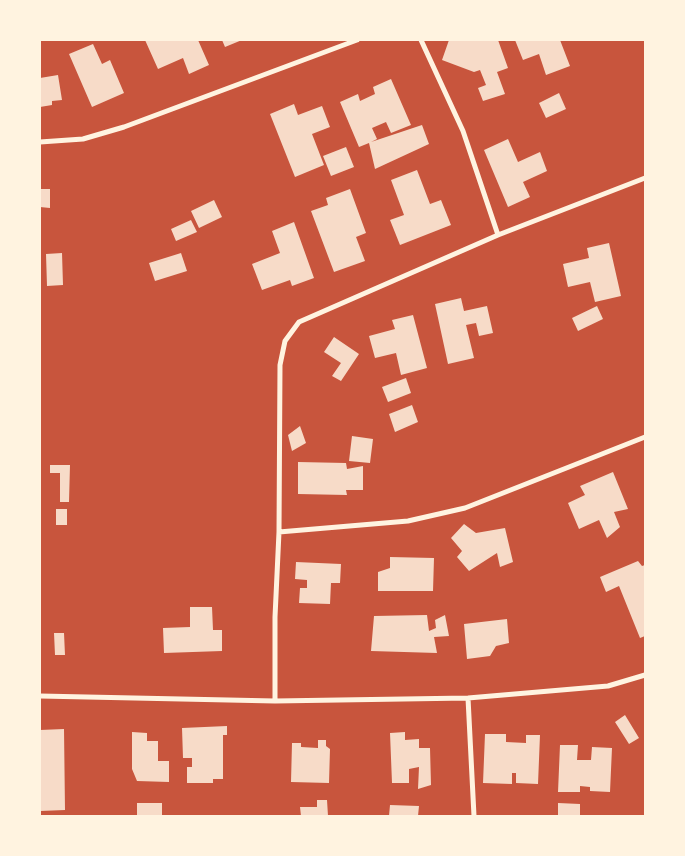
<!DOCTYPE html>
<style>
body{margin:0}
#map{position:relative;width:685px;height:856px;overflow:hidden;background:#c8553d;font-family:"Titillium Web",sans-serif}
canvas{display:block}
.frame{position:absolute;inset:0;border:41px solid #fff3e0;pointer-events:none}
</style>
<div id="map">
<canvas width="685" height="856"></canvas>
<div class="frame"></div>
</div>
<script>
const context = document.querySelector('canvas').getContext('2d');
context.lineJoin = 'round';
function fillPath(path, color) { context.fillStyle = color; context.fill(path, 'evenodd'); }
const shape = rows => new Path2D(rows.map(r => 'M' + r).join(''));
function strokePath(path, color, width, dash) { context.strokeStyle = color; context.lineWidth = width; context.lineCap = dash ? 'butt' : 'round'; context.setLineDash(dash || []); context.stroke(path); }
fillPath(shape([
 [145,40,198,40,209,65,189,74,183,58,158,69],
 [222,40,242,40,225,47],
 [449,40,498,40,508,68,497,72,505,94,483,101,478,88,486,85,480,70,474,72,442,60],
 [515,40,560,40,570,66,546,75,539,54,523,60],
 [93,44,102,64,110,60,124,93,92,107,69,54],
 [58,75,62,100,52,101,52,105,40,107,40,78],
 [391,79,411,125,391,133,386,122,372,128,377,139,371,142,422,125,429,144,375,169,369,143,359,147,340,102,358,94,360,101,375,94,373,87],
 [559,93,566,109,546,118,539,103],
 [294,104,298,115,322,106,330,127,312,134,324,165,295,177,270,114],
 [508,139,518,162,540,152,547,171,523,182,530,197,508,207,484,150],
 [346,147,354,167,331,176,323,156],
 [417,170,430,204,441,200,451,225,400,245,390,220,404,215,391,180],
 [40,189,50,189,50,208,40,207],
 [350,189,366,233,356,237,365,261,334,272,311,211,328,205,326,198],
 [214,200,222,217,199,228,191,211],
 [191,220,197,232,176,241,171,229],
 [294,222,314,278,292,286,290,280,262,290,252,264,280,253,272,231],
 [609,243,621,296,595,302,590,282,568,287,563,264,589,258,587,248],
 [62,253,63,285,47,286,46,254],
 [181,253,187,271,155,281,149,263],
 [461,298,464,311,487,306,493,333,479,336,476,323,466,325,474,358,448,364,435,304],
 [597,306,603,319,578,331,572,318],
 [413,315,427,368,401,375,396,353,375,358,369,336,395,329,392,320],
 [334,337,359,354,341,381,332,376,341,363,324,352],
 [406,378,411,393,388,402,382,387],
 [412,405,418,422,395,432,389,414],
 [300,426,306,443,292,451,288,435],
 [352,436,373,439,370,463,349,461],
 [298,462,346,463,347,469,363,466,363,490,346,490,347,495,298,494],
 [50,465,70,465,69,502,60,502,60,473,50,473],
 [613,472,628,509,614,512,620,527,607,538,599,520,579,529,568,503,585,495,580,486],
 [56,509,67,509,67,525,56,525],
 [464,524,476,533,505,528,513,562,500,567,497,553,469,571,457,557,462,551,451,538],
 [390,557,434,558,433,591,378,591,378,572,390,568],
 [638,561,642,566,645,565,645,636,640,638,619,586,606,592,600,577],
 [296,562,341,564,340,583,331,583,330,604,299,603,300,588,307,588,307,580,295,579],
 [190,607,212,607,213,630,222,630,222,651,164,653,163,628,190,627],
 [427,615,429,631,436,628,435,620,445,615,449,636,434,637,437,653,371,651,374,616],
 [507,619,509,643,496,646,490,656,467,659,464,624],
 [54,633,64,633,65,655,55,655],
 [625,715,639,738,629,744,615,722],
 [227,726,227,735,223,735,223,779,213,779,213,783,187,783,187,767,192,767,192,758,183,758,182,728],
 [64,729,65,810,40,811,40,730],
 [132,732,147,733,147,741,158,741,158,761,169,761,169,782,137,781,132,769],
 [405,732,405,740,419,739,419,748,430,748,431,785,418,789,419,767,409,769,409,783,392,783,390,733],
 [485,734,506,734,506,742,526,743,526,735,540,735,538,784,516,783,516,773,512,773,512,784,483,783],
 [318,740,326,740,326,746,330,749,329,783,291,782,292,743,301,743,301,747,318,748],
 [560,745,578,745,577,760,591,760,592,747,612,748,610,792,590,791,590,787,580,786,580,792,558,792],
 [317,800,327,800,328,816,301,816,300,807,317,807],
 [137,803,162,803,162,816,137,816],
 [558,803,580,804,580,816,558,816],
 [390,805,419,806,418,816,389,816]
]), '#f7dbc8');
strokePath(shape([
 [421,40,463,131,498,235],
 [40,142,83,139,124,127,357,40],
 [279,532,408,521,465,508,645,437],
 [40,696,275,701,468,698,608,686,645,675],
 [468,698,474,816],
 [275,701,275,617,279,532,280,365,285,341,299,322,498,235,645,178]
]), '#fff3e0', 5);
</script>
